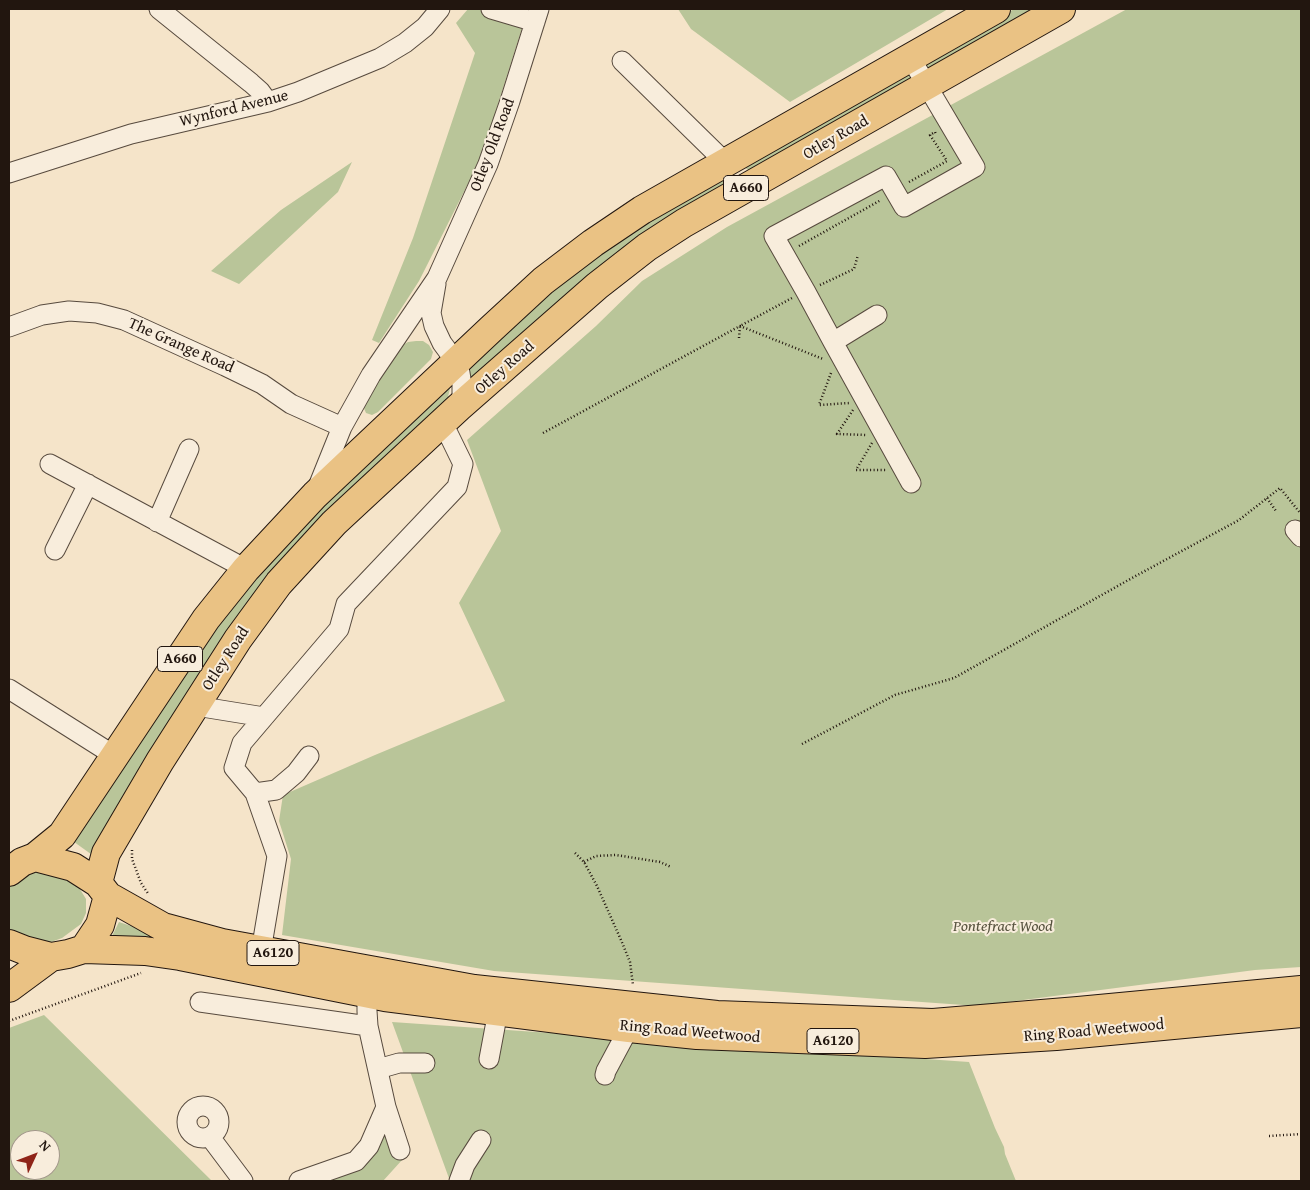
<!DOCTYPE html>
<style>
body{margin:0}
#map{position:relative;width:1310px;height:1190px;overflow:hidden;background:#f5e4c9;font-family:"Gentium Book Plus",serif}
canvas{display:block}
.frame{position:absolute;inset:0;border:10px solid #22160f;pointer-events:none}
.north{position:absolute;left:10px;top:1130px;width:50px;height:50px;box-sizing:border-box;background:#f8eddc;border:1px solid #a2978a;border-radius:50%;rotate:47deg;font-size:14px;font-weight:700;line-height:20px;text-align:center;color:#22160f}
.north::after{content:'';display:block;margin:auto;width:18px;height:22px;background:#8f2418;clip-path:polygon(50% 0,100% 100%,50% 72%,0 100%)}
</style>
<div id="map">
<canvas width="1310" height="1190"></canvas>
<div class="frame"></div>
<div class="north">N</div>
</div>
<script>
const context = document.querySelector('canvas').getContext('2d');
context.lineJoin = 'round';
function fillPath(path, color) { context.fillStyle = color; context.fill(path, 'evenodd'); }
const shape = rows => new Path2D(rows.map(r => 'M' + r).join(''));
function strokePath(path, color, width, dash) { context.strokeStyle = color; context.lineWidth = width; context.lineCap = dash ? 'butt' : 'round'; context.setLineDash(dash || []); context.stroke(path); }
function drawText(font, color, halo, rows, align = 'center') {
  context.font = font + ' "Gentium Book Plus",serif'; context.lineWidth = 4; context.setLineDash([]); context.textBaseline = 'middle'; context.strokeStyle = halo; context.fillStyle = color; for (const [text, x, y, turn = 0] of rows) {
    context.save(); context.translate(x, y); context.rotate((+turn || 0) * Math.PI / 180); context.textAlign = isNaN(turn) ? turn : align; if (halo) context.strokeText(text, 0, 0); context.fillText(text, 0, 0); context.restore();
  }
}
fillPath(shape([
 [468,9,528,9,481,158,419,281,379,343,372,340,413,238,475,53,456,23],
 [678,9,948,9,790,102,691,29],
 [1014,9,1051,9,751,171,745,168,744,164],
 [1127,9,1301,9,1301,967,1255,970,977,1006,494,971,282,935,291,859,279,821,283,795,375,755,505,701,459,603,501,531,467,440,596,326,642,281,727,227],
 [352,162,338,192,239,284,211,271,281,210],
 [724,178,725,183,724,189,471,387,464,365,607,242],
 [416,341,423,341,429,345,433,352,431,359,378,412,372,415,366,413,363,406,401,346,408,342],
 [451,384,448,397,440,406,317,530,95,857,70,839,133,743,271,552],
 [49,871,66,878,78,886,86,899,86,913,81,924,62,938,51,942,41,943,9,933,9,886,16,879,25,874],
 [119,922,161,936,174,940,110,940],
 [44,1015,212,1181,9,1181,9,1028],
 [20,1140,50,1140,50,1170,20,1170],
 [392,1022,969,1062,995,1128,1004,1147,1005,1154,1016,1181,450,1181],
 [383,1131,402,1160,383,1181,314,1181]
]), '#b9c599');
const minor = shape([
 [159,9,251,83,260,91,268,102],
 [491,9,535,22],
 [910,57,975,167,904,207,886,176,774,236,806,292,833,342,911,483],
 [622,61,726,163],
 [9,173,131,134,268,102,298,92,380,58,405,43,425,27,440,9],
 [436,284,431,313,434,326,442,343,456,362,460,373,462,385,462,397,459,407],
 [9,327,42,315,69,311,97,313,124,320,225,366,262,384,291,404,342,427],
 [833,342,877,315],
 [50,464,246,569],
 [317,489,342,427,371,375,437,278,488,164,510,101,539,9],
 [157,522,189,449],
 [1295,530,1301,537],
 [55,550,88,484],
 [9,689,115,756],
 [196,706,264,717],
 [255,793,276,790,296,773,309,756],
 [261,951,277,856,255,793,234,768,242,743,339,629,346,604,457,487,463,464,443,423],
 [367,992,367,1011,368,1026,386,1107,400,1150],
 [200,1002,368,1026],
 [489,1059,498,1011],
 [378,1069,399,1063,425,1063],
 [605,1075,606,1071,629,1028],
 '187 1122a16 16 0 1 1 32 0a16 16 0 1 1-32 0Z',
 [210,1137,243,1181],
 [299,1181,356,1161,369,1146,386,1107],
 [459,1181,465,1165,481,1140]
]);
const highway = shape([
 [35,857,62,835,206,619,246,569,315,495,491,329,543,281,593,243,642,210,996,9],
 [9,872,22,862,35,857,73,867,98,883,108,896,163,927,222,943,474,989,717,1015,933,1023,1078,1011,1301,990],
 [98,883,106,853,160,761,238,639,279,583,334,523,459,407,597,286,647,247,684,223,1061,9],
 [9,944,24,950,51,957,68,954,84,949,100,925,108,896],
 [84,949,145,951,180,956,385,997,629,1028,697,1035,925,1044,1056,1036,1301,1013],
 [9,988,51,957]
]);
strokePath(minor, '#574a3e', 21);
strokePath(highway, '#22160f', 30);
strokePath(shape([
 [909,182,947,161,930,135,935,132,936,135],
 [799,246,881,200],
 [820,285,854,269,858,255],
 [739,338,740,326,792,298],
 [831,373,819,405,850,403],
 [853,410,837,434,867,435],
 [543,433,740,326,823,359],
 [872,443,856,470,887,470],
 [1267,498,1276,511],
 [802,744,895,695,954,678,1132,578,1239,520,1280,488,1301,514],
 [132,850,132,859,141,883,149,895],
 [575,853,584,862,597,886,621,940,630,962,633,985],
 [584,862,596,856,616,855,660,862,671,867],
 [9,1021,141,973],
 [1269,1136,1301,1134]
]), '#22160f', 2.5, [1, 2.5]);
strokePath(minor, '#f8eddc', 19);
strokePath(highway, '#eac284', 28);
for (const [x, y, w] of [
 [746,188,45],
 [180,659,45],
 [273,953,52],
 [833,1041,52]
]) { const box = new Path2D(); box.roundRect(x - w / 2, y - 12.5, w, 25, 4); context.fillStyle = '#f8eddc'; context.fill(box); strokePath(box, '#22160f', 1); }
drawText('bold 15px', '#22160f', null, [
 ["A660",746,188],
 ["A660",180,659],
 ["A6120",273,953],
 ["A6120",833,1041]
]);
drawText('16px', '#22160f', '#f8eddc', [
 ["Wynford Avenue",234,109,-14],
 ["Otley Road",836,138,-30],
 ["Otley Old Road",493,145,-69],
 ["The Grange Road",181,346,24],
 ["Otley Road",505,368,-41],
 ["Otley Road",226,659,-57],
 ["Ring Road Weetwood",1094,1031,-5],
 ["Ring Road Weetwood",690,1032,5]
]);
drawText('italic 16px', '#57533f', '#f8eddc', [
 ["Pontefract Wood",1003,927]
]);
</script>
